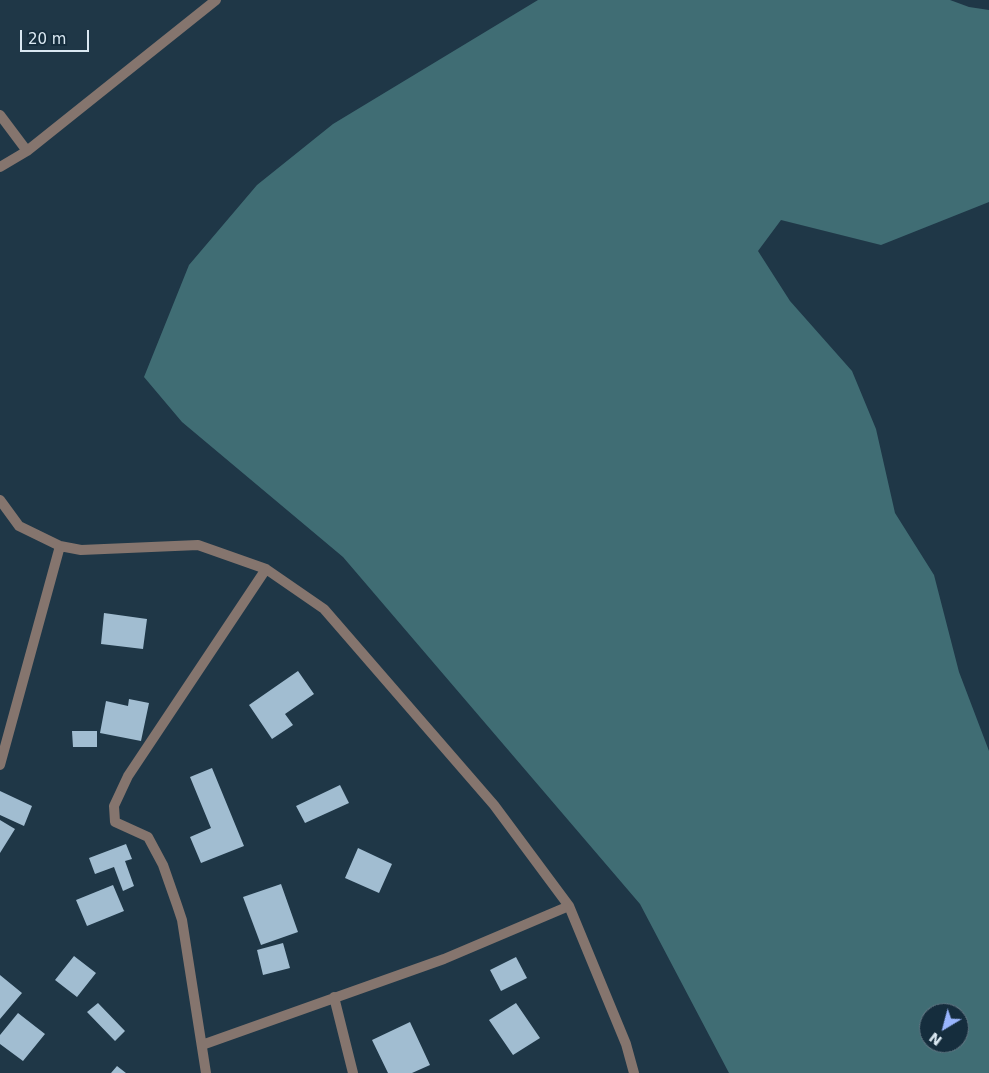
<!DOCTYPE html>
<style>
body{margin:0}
#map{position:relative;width:989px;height:1073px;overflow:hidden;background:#1f3747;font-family:"DejaVu Sans",sans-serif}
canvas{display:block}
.north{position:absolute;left:919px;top:1003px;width:50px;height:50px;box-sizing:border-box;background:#152d3d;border:1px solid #647885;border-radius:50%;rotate:217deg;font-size:14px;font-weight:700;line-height:20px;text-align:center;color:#dae8f2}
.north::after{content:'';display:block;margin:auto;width:18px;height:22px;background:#98b5fd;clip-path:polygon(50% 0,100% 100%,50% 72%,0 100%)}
.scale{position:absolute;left:20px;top:30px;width:69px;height:22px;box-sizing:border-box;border:2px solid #dae8f2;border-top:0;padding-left:6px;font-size:15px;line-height:18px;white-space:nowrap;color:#dae8f2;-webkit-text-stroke:4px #152d3d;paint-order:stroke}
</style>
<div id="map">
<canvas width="989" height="1073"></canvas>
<div class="north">N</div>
<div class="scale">20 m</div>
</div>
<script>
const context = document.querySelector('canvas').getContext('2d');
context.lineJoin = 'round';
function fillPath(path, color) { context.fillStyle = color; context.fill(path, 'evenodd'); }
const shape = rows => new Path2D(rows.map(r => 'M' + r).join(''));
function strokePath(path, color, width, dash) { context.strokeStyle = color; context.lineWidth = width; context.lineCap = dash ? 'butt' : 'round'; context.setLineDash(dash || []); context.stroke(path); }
fillPath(shape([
 [538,0,950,0,969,7,989,10,989,202,881,245,781,220,758,251,790,301,852,371,876,429,895,513,934,575,959,672,989,751,989,1073,729,1073,640,904,343,557,182,422,144,377,189,265,257,185,333,124],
 [929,1013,959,1013,959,1043,929,1043]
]), '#406d74');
fillPath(shape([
 [104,613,147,619,143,649,101,644],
 [298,671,314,694,285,714,293,725,272,739,249,705],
 [129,699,149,703,141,741,100,733,106,701,128,706],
 [72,731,97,731,97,747,73,747],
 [212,768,244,846,201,863,190,837,211,828,190,777],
 [340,785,349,803,305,823,296,806],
 [0,791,32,806,24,826,0,815],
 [0,820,15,829,0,853],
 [126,844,132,859,125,861,134,886,123,891,114,867,95,874,89,858],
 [358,848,392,864,379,893,345,878],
 [281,884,298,932,261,945,243,897],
 [113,885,124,911,87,926,76,900],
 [283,943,290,968,263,975,257,950],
 [74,956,96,973,77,997,55,980],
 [516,957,527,978,501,991,490,970],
 [0,975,22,993,0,1019],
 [98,1003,125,1031,115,1041,87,1012],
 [516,1003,540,1038,513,1055,489,1020],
 [18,1013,45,1034,23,1061,0,1044,0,1035],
 [410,1022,430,1065,412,1073,388,1073,372,1040],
 [117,1066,126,1073,111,1073]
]), '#a1bdd1');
strokePath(shape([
 [0,115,27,151],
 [0,167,27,151,216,0],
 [0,500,19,526,60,546,81,550,198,545,266,569,324,609,494,805,569,906,626,1044,634,1073],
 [0,765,60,546],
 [334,997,353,1073],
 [202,1045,444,959,569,906],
 [206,1073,182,920,177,905,163,865,148,837,115,822,114,806,128,776,266,569]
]), '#85756e', 10);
</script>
